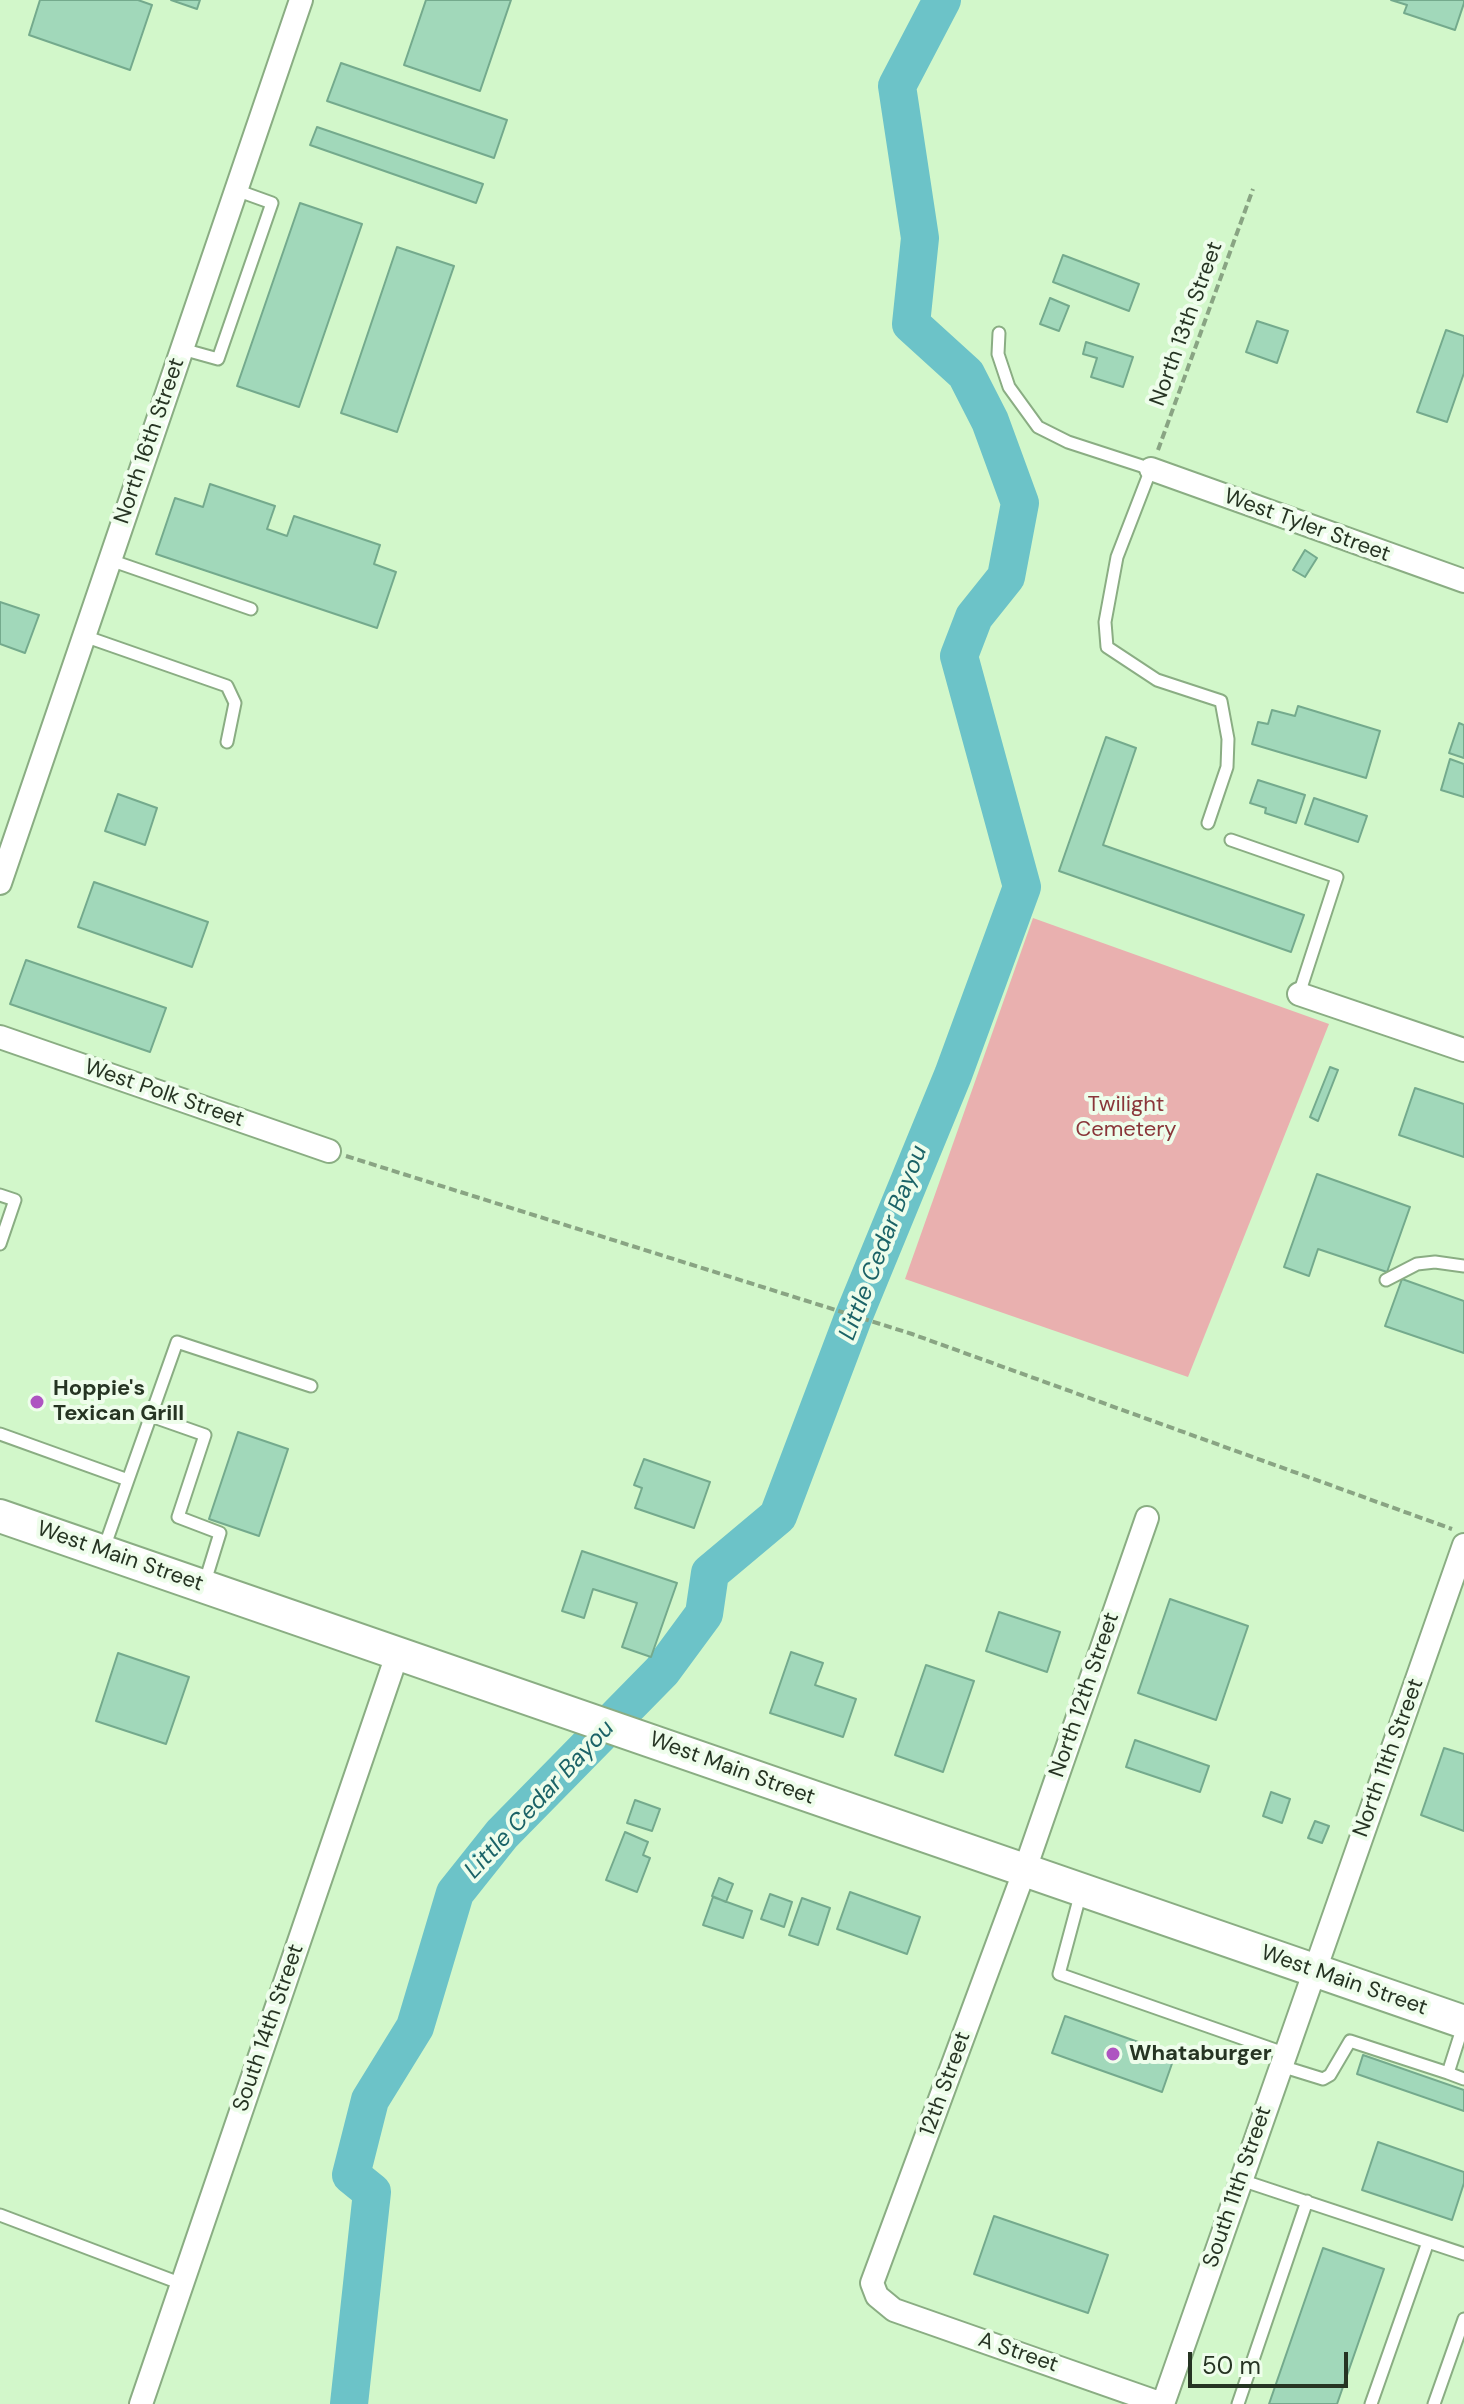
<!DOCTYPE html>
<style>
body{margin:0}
#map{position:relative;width:1464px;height:2404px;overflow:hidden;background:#d2f7ca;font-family:"DM Sans",sans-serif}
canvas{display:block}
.scale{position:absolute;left:1188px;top:2352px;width:160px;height:36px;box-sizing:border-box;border:4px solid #263423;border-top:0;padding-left:10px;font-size:24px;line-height:28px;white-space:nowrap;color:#263423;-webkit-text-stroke:6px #eefdeb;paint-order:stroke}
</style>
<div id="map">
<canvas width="1464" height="2404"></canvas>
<div class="scale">50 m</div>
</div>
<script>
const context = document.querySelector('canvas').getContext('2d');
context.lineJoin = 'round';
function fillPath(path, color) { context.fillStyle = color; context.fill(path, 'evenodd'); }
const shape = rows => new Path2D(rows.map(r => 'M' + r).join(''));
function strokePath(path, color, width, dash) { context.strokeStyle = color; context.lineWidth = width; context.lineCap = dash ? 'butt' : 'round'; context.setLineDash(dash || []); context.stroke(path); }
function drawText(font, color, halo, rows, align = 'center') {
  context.font = font + ' "DM Sans",sans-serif'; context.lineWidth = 8; context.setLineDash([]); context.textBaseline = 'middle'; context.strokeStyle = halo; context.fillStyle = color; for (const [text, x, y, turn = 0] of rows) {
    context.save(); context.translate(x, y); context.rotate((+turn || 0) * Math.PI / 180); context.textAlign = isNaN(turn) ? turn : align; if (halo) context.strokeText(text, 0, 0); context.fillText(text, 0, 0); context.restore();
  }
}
fillPath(shape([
 [1033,918,1329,1024,1188,1377,905,1279]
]), '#e9b0af');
strokePath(shape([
 [349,2404,372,2192,351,2175,370,2100,415,2027,455,1893,502,1834,662,1671,704,1614,710,1573,778,1516,853,1318,953,1075,1022,887,959,656,974,617,1006,577,1020,503,990,421,966,374,911,324,920,238,897,86,942,0]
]), '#6cc3c8', 38);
const building = shape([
 [40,0,138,0,152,5,130,70,29,35,40,0],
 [171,0,200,0,197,9,171,0],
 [426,0,511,0,480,91,404,65,426,0],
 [1391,0,1464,0,1464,3,1455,30,1404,13,1407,5,1391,0],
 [341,63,507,120,494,158,327,101,341,63],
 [317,127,483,184,476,203,310,145,317,127],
 [300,203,362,224,299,407,237,386,300,203],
 [397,247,454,266,397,432,341,413,397,247],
 [1063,255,1139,284,1129,311,1053,282,1063,255],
 [1050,298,1069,306,1059,331,1040,324,1050,298],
 [1257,321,1288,331,1277,363,1246,352,1257,321],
 [1446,330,1464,336,1464,373,1447,422,1417,412,1446,330],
 [1086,342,1133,357,1123,387,1091,377,1097,358,1083,354,1086,342],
 [210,484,275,506,267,529,287,536,294,516,380,545,374,564,396,572,377,628,156,554,175,498,203,507,210,484],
 [1305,550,1317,558,1305,577,1293,570,1305,550],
 [0,602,39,615,25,653,0,644,0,602],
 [1298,706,1380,731,1366,778,1252,744,1258,722,1268,724,1272,710,1295,716,1298,706],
 [1459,723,1464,725,1464,758,1449,753,1459,723],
 [1106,737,1136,748,1103,845,1304,915,1291,952,1059,871,1106,737],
 [1450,759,1464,764,1464,797,1441,790,1450,759],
 [1258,780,1305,795,1296,823,1265,813,1266,808,1250,803,1258,780],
 [118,794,157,808,145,845,105,831,118,794],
 [1314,798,1367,816,1358,842,1305,824,1314,798],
 [94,882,208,922,192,967,78,927,94,882],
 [26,960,166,1008,150,1052,10,1004,26,960],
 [1330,1067,1338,1070,1318,1121,1310,1117,1330,1067],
 [1415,1088,1464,1104,1464,1157,1399,1135,1415,1088],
 [1317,1174,1410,1207,1387,1272,1318,1249,1309,1276,1284,1267,1317,1174],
 [1402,1279,1464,1301,1464,1353,1385,1326,1402,1279],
 [238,1432,288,1449,259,1536,209,1519,238,1432],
 [644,1459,710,1482,694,1528,635,1508,642,1488,634,1485,644,1459],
 [582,1551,677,1583,651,1657,622,1647,637,1603,593,1589,584,1618,562,1611,582,1551],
 [1170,1599,1248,1626,1216,1720,1138,1693,1170,1599],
 [999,1612,1060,1632,1047,1672,986,1651,999,1612],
 [791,1652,823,1663,815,1685,856,1699,843,1737,770,1713,791,1652],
 [118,1653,189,1677,166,1744,96,1721,118,1653],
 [926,1665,974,1681,943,1772,895,1755,926,1665],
 [1135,1740,1209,1766,1200,1792,1126,1767,1135,1740],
 [1444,1748,1464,1754,1464,1831,1421,1815,1444,1748],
 [1271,1792,1290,1799,1282,1823,1263,1816,1271,1792],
 [635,1800,660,1809,652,1831,627,1823,635,1800],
 [1315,1821,1329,1826,1322,1843,1308,1838,1315,1821],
 [625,1832,648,1842,643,1855,650,1858,637,1892,606,1880,625,1832],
 [719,1878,733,1884,726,1902,712,1896,719,1878],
 [850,1892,920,1917,907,1954,837,1929,850,1892],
 [770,1894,792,1902,784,1927,761,1919,770,1894],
 [713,1897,752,1911,743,1938,703,1925,713,1897],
 [802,1898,830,1908,818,1945,789,1935,802,1898],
 [1065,2016,1175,2055,1162,2092,1052,2053,1065,2016],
 [1363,2055,1464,2090,1464,2111,1357,2074,1363,2055],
 [1378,2142,1464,2172,1464,2183,1452,2220,1362,2190,1378,2142],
 [994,2216,1108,2255,1088,2313,974,2274,994,2216],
 [1323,2248,1384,2269,1337,2404,1269,2404,1323,2248]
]);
fillPath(building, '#a1d8ba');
strokePath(building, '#74aa8d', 2);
const lane = shape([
 [999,333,998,354,1009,387,1038,427,1068,442,1151,469,1117,557,1105,622,1107,647,1157,680,1221,701,1228,739,1227,767,1208,823],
 [182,349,218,359,272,203,236,190],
 [110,560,251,609],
 [84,636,227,686,235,703,227,742],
 [1231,840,1337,877,1299,994],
 [0,1195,15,1200,0,1244],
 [1386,1280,1417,1264,1435,1262,1464,1266],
 [151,1416,205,1435,178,1517,220,1533,204,1585],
 [0,1434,128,1480,177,1342,311,1386],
 [103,1551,128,1480],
 [1081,1892,1059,1974,1284,2053],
 [1281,2066,1323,2079,1330,2075,1350,2041,1448,2073,1463,2026],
 [1448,2073,1464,2079],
 [1241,2180,1464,2254],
 [0,2215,182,2284],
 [1238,2404,1307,2201],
 [1371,2404,1428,2242],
 [1434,2404,1464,2319]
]);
const street = shape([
 [1151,469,1464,581],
 [0,883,301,0],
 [1299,994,1464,1050],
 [0,1037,329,1151],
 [1147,1518,1024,1872,872,2283,877,2296,894,2310,1162,2404],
 [141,2404,398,1652],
 [1163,2404,1464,1545]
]);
const secondary = shape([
 [0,1516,1464,2022]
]);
strokePath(lane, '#8aad83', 15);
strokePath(street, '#8aad83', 26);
strokePath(secondary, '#8aad83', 36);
strokePath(shape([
 [1158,450,1253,189],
 [346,1156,912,1334,1452,1529]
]), '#89a483', 4, [8, 4]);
strokePath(lane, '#fff', 11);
strokePath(street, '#fff', 22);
strokePath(secondary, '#fff', 32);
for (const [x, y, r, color] of [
 [37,1402,8,"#ae54c1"],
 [1113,2054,8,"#ae54c1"]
]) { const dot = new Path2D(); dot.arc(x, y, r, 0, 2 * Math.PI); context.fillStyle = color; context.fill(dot); strokePath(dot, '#eefdeb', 3); }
drawText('22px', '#263423', '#eefdeb', [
 ["North 13th Street",1187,324,-70],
 ["North 16th Street",150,441,-71],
 ["West Tyler Street",1307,526,20],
 ["West Polk Street",164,1094,19],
 ["West Main Street",120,1557,19],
 ["North 12th Street",1085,1695,-71],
 ["North 11th Street",1389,1758,-70],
 ["West Main Street",732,1769,20],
 ["West Main Street",1344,1981,19],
 ["South 14th Street",269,2028,-71],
 ["12th Street",946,2084,-70],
 ["South 11th Street",1238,2187,-71],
 ["A Street",1018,2353,19]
]);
drawText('22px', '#8a363a', '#eefdeb', [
 ["Twilight",1126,1105],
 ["Cemetery",1126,1130]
]);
drawText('bold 22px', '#263423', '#eefdeb', [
 ["Hoppie's",53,1389],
 ["Texican Grill",53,1414],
 ["Whataburger",1129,2054]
], 'left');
drawText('italic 24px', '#1b6367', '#eefdeb', [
 ["Little Cedar Bayou",884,1243,-69],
 ["Little Cedar Bayou",540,1800,-47]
]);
</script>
